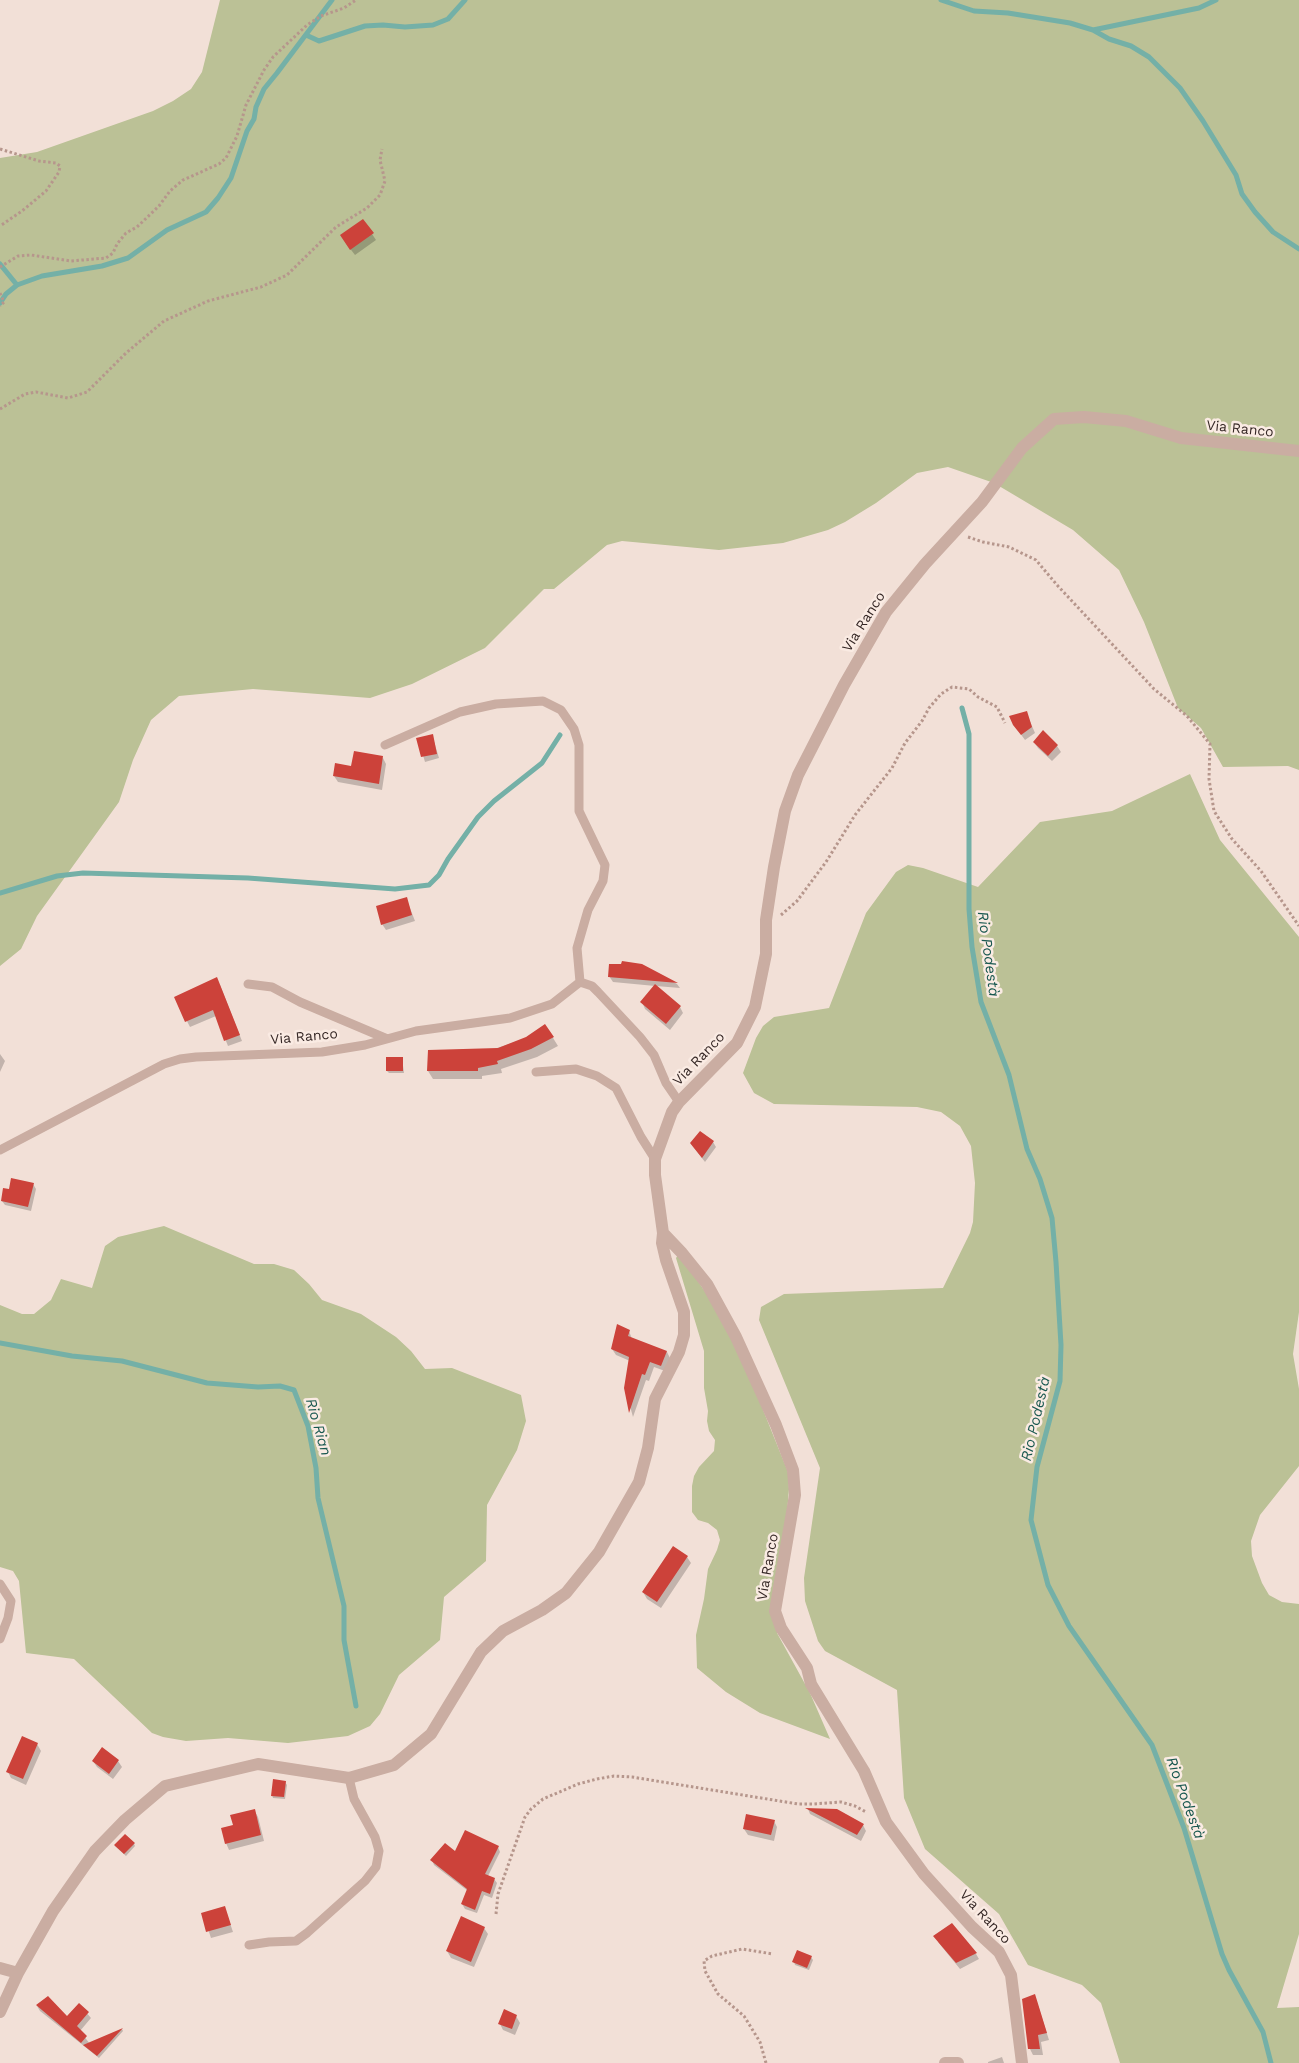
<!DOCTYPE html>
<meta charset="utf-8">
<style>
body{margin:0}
canvas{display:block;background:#f2e0d7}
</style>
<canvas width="1299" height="2063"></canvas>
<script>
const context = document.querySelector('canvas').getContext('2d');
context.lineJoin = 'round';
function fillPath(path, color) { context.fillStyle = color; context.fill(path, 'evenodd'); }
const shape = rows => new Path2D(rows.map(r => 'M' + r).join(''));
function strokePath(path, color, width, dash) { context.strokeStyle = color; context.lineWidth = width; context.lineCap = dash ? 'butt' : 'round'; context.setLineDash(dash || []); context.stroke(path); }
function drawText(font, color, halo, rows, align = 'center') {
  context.font = font + ' "Work Sans",sans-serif'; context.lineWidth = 5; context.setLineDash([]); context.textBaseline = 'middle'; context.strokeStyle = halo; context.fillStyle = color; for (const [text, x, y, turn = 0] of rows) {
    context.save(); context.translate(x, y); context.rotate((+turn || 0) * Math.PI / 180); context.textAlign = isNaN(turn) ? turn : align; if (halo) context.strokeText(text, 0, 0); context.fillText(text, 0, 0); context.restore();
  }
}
fillPath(shape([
 [220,0,1299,0,1299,770,1288,766,1223,767,1201,728,1178,708,1144,622,1119,570,1073,530,994,483,948,467,917,473,876,503,845,522,828,530,783,543,719,550,622,541,607,545,554,589,544,589,485,648,412,684,370,698,253,689,179,696,151,720,133,760,119,802,37,916,21,949,0,966,0,158,37,152,153,111,173,101,191,89,202,72],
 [1190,774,1220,840,1299,937,1299,1312,1293,1354,1299,1389,1299,1466,1260,1515,1251,1541,1252,1556,1262,1583,1269,1595,1282,1602,1299,1604,1299,1934,1277,2008,1299,2007,1299,2063,1120,2063,1101,2003,1082,1985,1028,1965,999,1914,925,1849,904,1798,897,1690,825,1651,818,1641,805,1601,804,1578,820,1468,759,1320,761,1307,784,1294,943,1288,970,1233,973,1222,975,1183,971,1146,960,1126,941,1112,917,1107,774,1104,754,1093,743,1073,756,1038,763,1026,774,1017,829,1008,866,913,896,872,908,865,923,868,978,887,1040,822,1112,811],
 [164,1226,254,1264,274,1264,294,1270,309,1284,322,1300,361,1314,396,1337,411,1351,425,1369,452,1368,521,1395,526,1421,517,1450,487,1505,486,1561,444,1597,440,1640,399,1675,380,1714,370,1726,348,1736,288,1743,228,1738,186,1741,163,1737,152,1733,74,1659,26,1653,19,1581,13,1571,0,1567,0,1305,22,1314,34,1314,51,1300,61,1279,92,1288,105,1246,118,1237],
 [678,1255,681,1256,714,1305,741,1355,788,1472,789,1489,777,1633,810,1693,830,1739,760,1713,726,1692,697,1668,696,1635,704,1599,708,1569,717,1550,720,1540,717,1530,708,1523,698,1520,692,1512,692,1486,694,1476,699,1467,714,1451,715,1440,709,1431,707,1421,708,1411,704,1388,704,1351,676,1258]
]), '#bbc196');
fillPath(shape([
 [372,234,376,240,355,255,345,242],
 [1026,712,1035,733,1025,740,1014,725],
 [432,735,439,758,425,762,418,739],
 [1034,742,1057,746,1061,752,1052,761,1038,748],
 [383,758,386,764,382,790,338,782,334,776,352,767],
 [406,898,415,921,386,930,382,924],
 [641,965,677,984,680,988,656,986,680,1007,683,1013,670,1030,645,1009,642,1002,655,986,613,982,609,976],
 [220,985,242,1041,228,1046,216,1016,190,1027,175,998],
 [545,1025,558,1046,537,1057,501,1069,502,1073,482,1076,482,1079,433,1079,428,1071,527,1038],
 [0,1054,5,1061,0,1072],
 [402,1058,404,1073,389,1073,387,1071],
 [713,1142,716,1147,705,1162,691,1144],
 [33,1184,36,1189,31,1211,5,1205,2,1201,10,1191],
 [629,1331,632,1339,667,1352,670,1358,665,1371,654,1367,649,1381,646,1380,633,1417,625,1388,630,1361,616,1355,612,1349],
 [687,1557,691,1563,661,1608,647,1599,643,1592],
 [37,1744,41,1751,26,1785,11,1778,8,1772],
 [93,1761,118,1761,122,1767,113,1779,97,1767],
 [285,1782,287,1785,285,1799,273,1798,272,1795],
 [808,1809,863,1825,866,1831,861,1841,810,1814],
 [254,1810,258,1817,264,1841,229,1850,226,1843,234,1826],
 [774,1821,777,1827,774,1841,748,1835,744,1829],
 [134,1844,135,1846,126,1856,115,1846],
 [498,1847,500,1852,488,1876,494,1879,497,1883,492,1898,484,1895,477,1913,465,1909,462,1904,468,1891,434,1865,432,1860,455,1853],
 [225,1908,233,1932,211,1938,203,1914],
 [484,1928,488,1934,474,1967,451,1958,447,1951],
 [938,1942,976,1954,979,1959,960,1969],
 [798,1952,811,1957,813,1960,809,1970,795,1965,794,1962],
 [1035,1996,1049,2040,1041,2042,1043,2055,1033,2055,1030,2049],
 [79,2004,91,2018,80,2031,90,2044,122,2029,123,2031,99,2058,40,2011,37,2006,67,2018],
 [516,2016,520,2023,515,2035,503,2030,500,2024],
 [1002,2057,1004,2063,988,2063,988,2062]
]), '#0003');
strokePath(shape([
 [941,0,974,11,1008,13,1070,23,1093,30,1199,8,1216,0],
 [1093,30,1109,39,1131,46,1149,57,1180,88,1203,121,1236,175,1242,194,1255,212,1273,232,1299,249],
 [306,35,319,41,365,26,383,25,405,27,433,25,448,19,465,0],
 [0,264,17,285],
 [0,303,6,294,17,285,42,276,102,266,128,258,167,230,206,212,218,198,231,178,247,131,254,119,256,107,264,89,277,73,332,0],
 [962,708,969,734,969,909,972,947,981,1002,1009,1075,1027,1149,1040,1179,1052,1218,1056,1262,1061,1345,1060,1381,1037,1467,1031,1520,1048,1585,1069,1626,1152,1745,1184,1828,1222,1954,1229,1970,1263,2032,1271,2063],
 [0,893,57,876,83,873,248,878,395,889,429,885,439,875,448,859,478,817,494,801,542,763,560,735],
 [0,1343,72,1356,122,1361,207,1383,258,1387,280,1386,294,1390,308,1426,316,1468,318,1498,344,1606,344,1640,356,1706]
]), '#74b0a7', 5);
fillPath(shape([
 [363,219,374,233,350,250,340,235],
 [1027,711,1032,727,1021,735,1013,725,1009,716],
 [1043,730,1058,745,1048,756,1033,742],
 [433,734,437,754,421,757,416,738],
 [354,751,383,756,379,784,333,776,335,763,351,766],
 [407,897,412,915,381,925,376,906],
 [622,961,642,964,678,983,608,977,609,964,621,964],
 [217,977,240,1035,224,1041,213,1010,185,1022,174,997],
 [655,984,681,1006,666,1024,640,1002],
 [545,1024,554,1037,531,1049,497,1061,498,1064,478,1068,478,1071,427,1071,428,1050,498,1048,526,1037],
 [386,1057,403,1057,403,1071,386,1071],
 [700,1131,714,1141,702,1158,690,1143],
 [11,1178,34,1183,28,1207,1,1201,3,1188,9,1189],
 [617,1324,630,1330,628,1336,667,1351,661,1366,650,1362,645,1375,642,1374,629,1413,624,1388,629,1357,611,1349],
 [673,1546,688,1556,657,1602,642,1592],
 [22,1736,38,1743,23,1779,6,1772],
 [102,1747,119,1760,109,1774,92,1761],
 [273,1779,286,1781,284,1797,271,1796],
 [805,1808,837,1809,864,1824,857,1835],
 [255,1809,261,1835,225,1844,221,1828,233,1825,230,1815],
 [746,1814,775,1820,771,1835,743,1829],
 [465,1830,499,1846,485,1874,495,1878,490,1894,482,1891,475,1910,461,1904,467,1889,430,1860,445,1843,455,1851],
 [125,1834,135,1843,124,1854,114,1845],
 [225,1906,231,1925,206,1932,201,1913],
 [461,1916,485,1927,471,1962,446,1951],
 [952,1923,977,1953,956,1963,933,1936],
 [797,1950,812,1956,807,1968,792,1962],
 [1035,1994,1047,2033,1038,2035,1040,2049,1028,2049,1022,1999],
 [48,1996,67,2016,79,2003,89,2012,77,2026,87,2036,81,2043,36,2005],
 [504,2009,517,2015,512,2029,498,2024],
 [123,2028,97,2056,83,2045]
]), '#cc423a');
strokePath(shape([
 [0,149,39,161,56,163,60,166,59,172,46,191,22,211,0,226],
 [0,267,18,256,31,255,71,261,106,258,113,253,117,244,126,233,137,227,159,206,170,191,183,180,219,164,226,158,237,136,246,105,264,70,273,57,307,25,321,16,344,8,356,0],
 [0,293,4,302,0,306],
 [0,409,25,394,36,392,68,398,87,392,126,353,164,321,208,301,261,287,287,275,336,227,367,208,380,195,385,181,380,160,382,149],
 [968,537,983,542,1009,547,1036,560,1057,585,1154,689,1187,716,1210,744,1209,779,1214,811,1232,839,1261,871,1299,926],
 [781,915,797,901,826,862,855,815,892,768,905,743,922,721,929,708,941,694,952,687,969,689,978,697,997,707,1005,723],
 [496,1914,498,1894,525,1817,531,1809,543,1799,578,1784,597,1779,614,1776,632,1777,798,1804,813,1804,841,1802,855,1806,866,1812],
 [766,2063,760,2042,744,2016,718,1994,705,1971,704,1961,712,1956,742,1949,773,1954]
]), '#b6968c', 3, [2.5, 2.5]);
strokePath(shape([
 [385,745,460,712,496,704,543,701,561,710,574,729,579,745,579,811,605,865,603,881,588,910,577,948,580,982],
 [248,984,272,987,300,1002,385,1038],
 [536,1072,576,1069,597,1076,616,1088,641,1137,655,1159],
 [0,1150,164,1064,180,1059,196,1057,322,1052,365,1045,416,1031,510,1018,552,1004,580,982,592,986,598,992,640,1037,654,1055,666,1083,679,1102],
 [0,1584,11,1601,8,1618,0,1639],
 [249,1945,269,1942,296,1941,307,1933,365,1881,376,1867,379,1851,375,1837,354,1799,349,1778]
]), '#caada2', 9);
strokePath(shape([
 [0,1968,18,1973],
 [0,2012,18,1973,53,1911,95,1851,125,1820,165,1786,258,1764,349,1778,394,1765,431,1734,481,1652,503,1631,542,1610,566,1593,599,1552,639,1482,648,1448,655,1399,679,1352,684,1335,684,1312,666,1260,662,1243,663,1233],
 [945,2063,958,2063],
 [1022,2063,1011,1975,999,1952,972,1927,924,1874,886,1822,864,1771,811,1684,807,1668,781,1628,775,1611,795,1495,793,1470,776,1425,736,1337,707,1284,682,1253,663,1233,655,1175,655,1159,672,1112,679,1102,737,1043,755,1007,766,954,766,920,774,867,785,811,798,775,844,685,886,612,925,564,982,502,1022,448,1054,419,1084,417,1126,421,1181,438,1299,451]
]), '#caada2', 12);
drawText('14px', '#352725', '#faebe3', [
 ["Via Ranco",1240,429,6],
 ["Via Ranco",864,622,-58],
 ["Via Ranco",304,1037,-5],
 ["Via Ranco",699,1059,-46],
 ["Via Ranco",768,1567,-80],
 ["Via Ranco",985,1917,47]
]);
drawText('italic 15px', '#195850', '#faebe3', [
 ["Rio Podestà",988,954,82],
 ["Rio Podestà",1036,1419,-77],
 ["Rio Rian",318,1427,74],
 ["Rio Podestà",1185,1798,70]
]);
</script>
